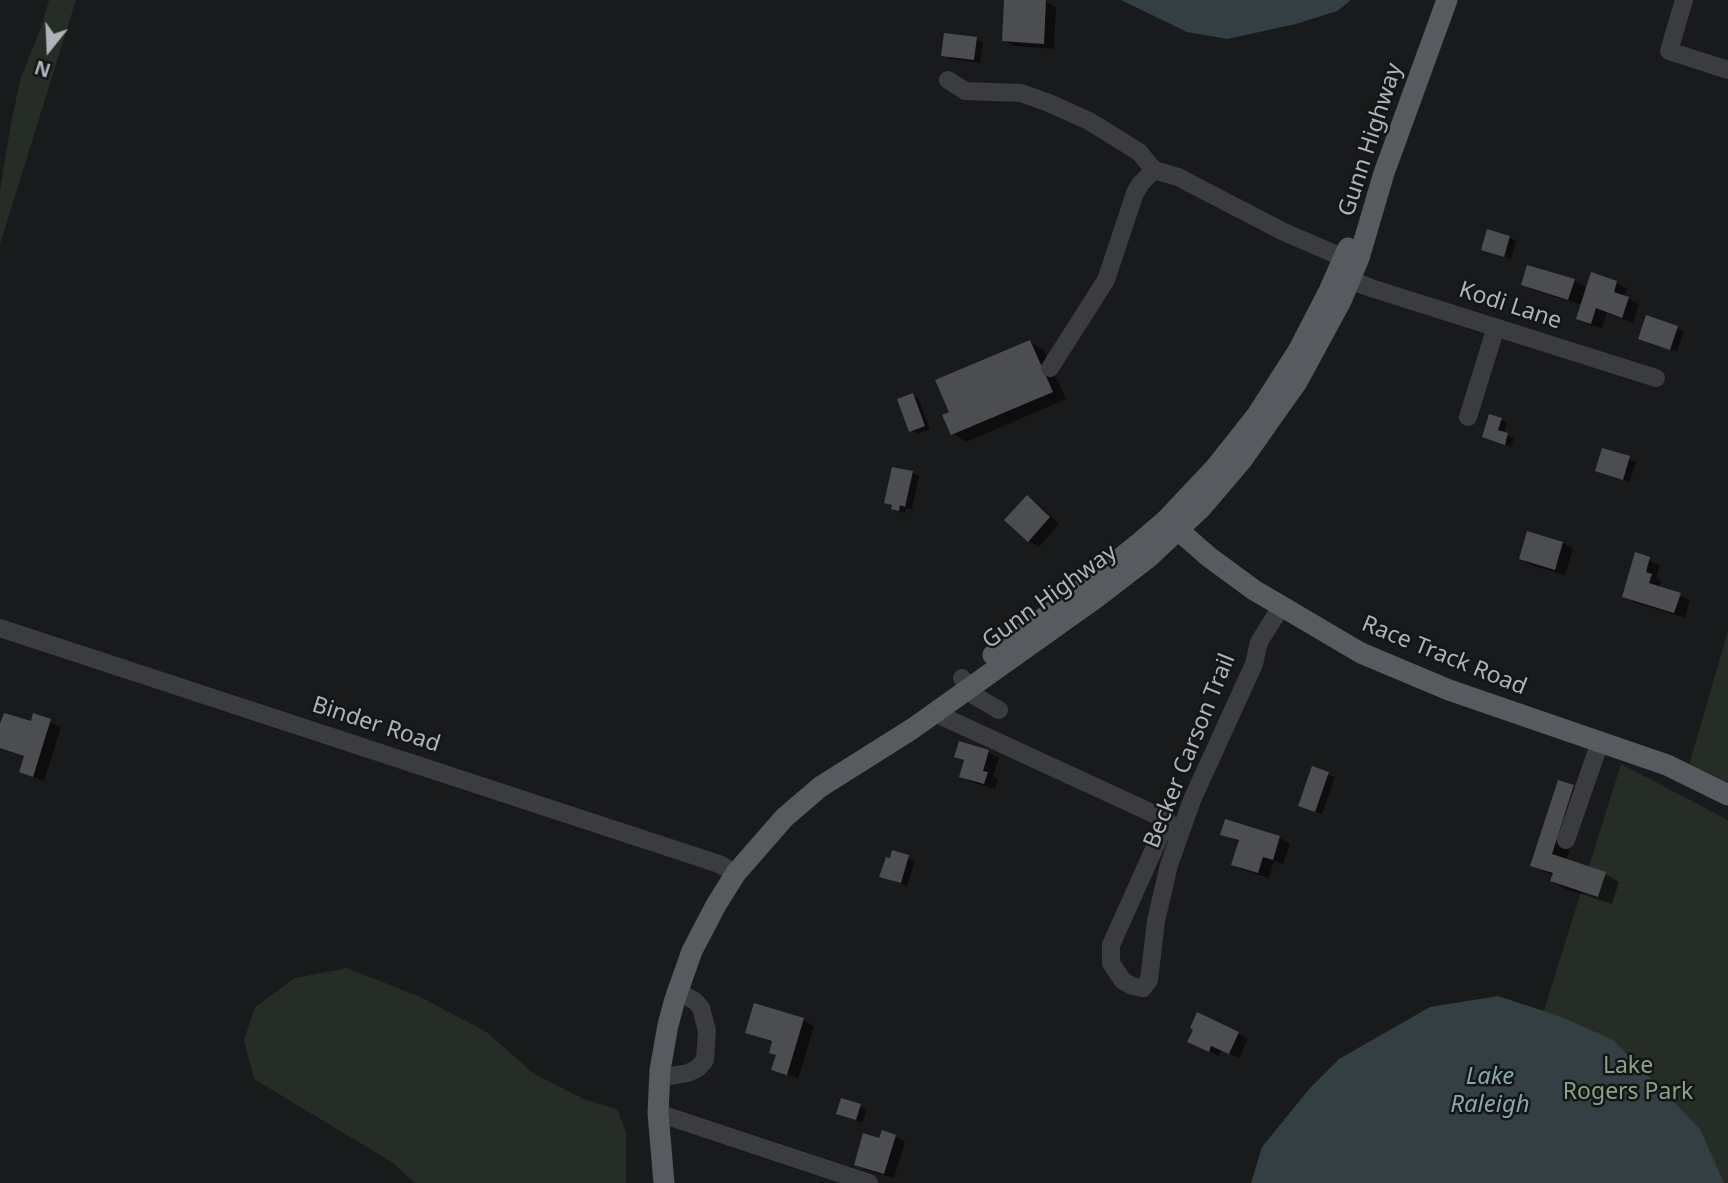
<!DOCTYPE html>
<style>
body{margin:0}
#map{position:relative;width:1728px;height:1183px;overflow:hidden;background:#191a1b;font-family:"Noto Sans",sans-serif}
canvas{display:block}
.north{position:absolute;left:14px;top:14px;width:70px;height:70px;-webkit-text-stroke:5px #141516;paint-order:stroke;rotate:198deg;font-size:19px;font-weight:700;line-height:28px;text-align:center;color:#adb3b9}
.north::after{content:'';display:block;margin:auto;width:24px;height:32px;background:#adb3b9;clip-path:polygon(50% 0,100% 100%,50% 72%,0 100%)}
</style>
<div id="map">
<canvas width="1728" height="1183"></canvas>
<div class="north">N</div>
</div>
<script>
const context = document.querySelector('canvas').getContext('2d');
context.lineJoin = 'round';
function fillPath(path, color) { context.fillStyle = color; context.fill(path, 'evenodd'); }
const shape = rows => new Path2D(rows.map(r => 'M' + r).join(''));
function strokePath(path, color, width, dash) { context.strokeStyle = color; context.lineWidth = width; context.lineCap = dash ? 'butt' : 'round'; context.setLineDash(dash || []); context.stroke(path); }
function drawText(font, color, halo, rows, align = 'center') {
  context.font = font + ' "Noto Sans",sans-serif'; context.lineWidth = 5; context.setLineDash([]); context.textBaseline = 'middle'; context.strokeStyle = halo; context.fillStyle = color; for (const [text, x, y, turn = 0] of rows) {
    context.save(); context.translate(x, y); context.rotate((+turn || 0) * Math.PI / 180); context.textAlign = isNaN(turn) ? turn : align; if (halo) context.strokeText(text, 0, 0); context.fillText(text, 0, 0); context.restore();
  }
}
fillPath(shape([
 [49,0,76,0,0,244,0,190,10,129,20,80,42,25],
 [1728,631,1728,785,1689,765],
 [1621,764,1728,820,1728,1183,1490,1183],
 [347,968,418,996,487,1032,533,1073,583,1099,617,1109,626,1132,626,1183,415,1183,393,1163,254,1079,244,1040,255,1007,295,978]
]), '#262d26');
fillPath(shape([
 [1121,0,1351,0,1337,11,1296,24,1227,39,1187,32],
 [1498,996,1559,1016,1613,1040,1700,1129,1724,1183,1251,1183,1262,1147,1310,1088,1339,1059,1430,1007]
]), '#343f43');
fillPath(shape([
 [1006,0,1045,1,1056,7,1054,49,1014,46,1004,40],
 [976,39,983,42,980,63,950,59,943,55],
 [1509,237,1516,241,1511,259,1483,249],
 [1574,281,1587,288,1616,283,1627,288,1624,297,1639,304,1633,323,1607,313,1602,328,1588,324,1578,318,1582,305,1533,290,1523,284],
 [1647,317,1684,331,1677,352,1646,342],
 [1030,342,1044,350,1066,399,966,442,952,433],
 [913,395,919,399,930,429,917,434,910,430],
 [1501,419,1507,423,1504,434,1514,438,1511,447,1484,437],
 [1603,450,1636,462,1630,482,1597,470],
 [912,472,919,476,912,509,906,508,905,513,900,512,886,502],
 [1028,498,1038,504,1059,524,1039,547,1029,541],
 [1528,533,1563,543,1573,549,1565,575,1531,565,1521,559],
 [1636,555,1660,565,1656,578,1661,582,1659,588,1690,600,1685,618,1634,602,1624,596],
 [34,716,61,727,44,781,21,772,26,757,0,748,0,730,32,723],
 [988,752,999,758,993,777,998,780,995,789,971,782,961,776,965,762,956,757],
 [1313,768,1335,777,1322,814,1306,808],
 [1560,782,1588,795,1566,861,1605,874,1619,882,1612,904,1566,889,1552,881,1554,876,1532,865],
 [1226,821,1280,838,1290,844,1283,864,1274,861,1269,878,1243,870,1233,864,1240,842,1222,834],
 [893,852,915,861,907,886,881,876],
 [755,1005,803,1020,814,1026,798,1079,774,1069,777,1056,774,1043,747,1032],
 [1238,1033,1248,1039,1239,1058,1222,1050,1219,1056,1200,1047],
 [860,1106,867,1110,862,1123,838,1113],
 [895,1136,905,1142,894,1178,866,1170,856,1164,881,1140]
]), '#0007');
fillPath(shape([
 [1004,0,1046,0,1044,44,1002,41],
 [944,33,977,37,974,60,941,56],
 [1487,229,1510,236,1504,257,1481,250],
 [1527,265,1575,279,1568,300,1521,285],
 [1591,272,1617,281,1614,292,1629,297,1622,318,1596,308,1591,324,1576,319],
 [1646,315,1678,326,1670,350,1638,339],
 [1030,340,1053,392,951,435,942,415,949,412,935,380],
 [913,393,925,426,909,432,897,399],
 [1489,414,1502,418,1498,430,1508,433,1505,445,1482,437],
 [1602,448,1630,456,1623,480,1595,471],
 [892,467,913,471,905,507,900,505,899,511,891,509,892,505,884,503],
 [1027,495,1050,517,1028,542,1004,520],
 [1527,531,1563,542,1555,570,1519,559],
 [1635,552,1650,557,1646,572,1652,574,1649,583,1681,593,1674,613,1622,597],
 [4,713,31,721,33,713,51,719,33,777,19,772,24,756,0,748,0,724],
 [959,741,989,750,983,771,988,772,984,784,959,777,964,760,954,757],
 [1312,766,1329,772,1315,812,1298,806],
 [1558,780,1574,785,1552,854,1606,872,1598,897,1550,881,1553,873,1530,866],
 [1225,819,1280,836,1273,860,1263,857,1258,873,1231,865,1239,840,1220,835],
 [892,850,909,855,901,883,879,877,886,857,890,858],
 [754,1003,804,1018,787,1075,771,1070,776,1055,769,1053,772,1041,745,1033],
 [1197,1012,1239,1032,1229,1054,1211,1046,1209,1052,1187,1042,1193,1030,1190,1028],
 [841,1098,861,1104,856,1120,836,1114],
 [882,1130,896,1135,884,1174,854,1165,863,1133,879,1138]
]), '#4b4d50');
strokePath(shape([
 [1684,0,1669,51,1728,70],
 [948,80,965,91,1021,93,1049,103,1089,121,1139,152,1154,170],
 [1350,280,1371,288,1656,378],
 [1050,368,1106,280,1135,193,1141,183,1154,170,1178,177,1284,232,1344,258],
 [1468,417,1496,327],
 [0,628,719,864,736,873],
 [962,678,975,696,999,710],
 [935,713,1167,820,1111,945,1111,963,1123,981,1132,986,1143,988,1149,980,1156,921,1169,865,1192,800,1254,664,1259,642,1281,607],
 [1566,840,1600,742],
 [660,1078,688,1073,698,1068,705,1060,707,1031,701,1008,695,1001,677,991],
 [658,1113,869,1183]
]), '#3b3c40', 18);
strokePath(shape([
 [1169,522,1209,557,1254,590,1361,653,1449,690,1667,765,1728,795],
 [993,655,1075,595,1138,544,1166,520,1215,468,1257,415,1298,351,1329,291,1348,248],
 [664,1183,658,1113,660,1070,668,1025,675,999,692,951,716,905,736,873,784,818,820,787,912,729,1096,598,1148,558,1202,507,1242,460,1297,382,1341,301,1359,258,1384,173,1447,0]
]), '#575a5e', 21);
drawText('23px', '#adb3b9', '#141516', [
 ["Gunn Highway",1371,140,-72],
 ["Kodi Lane",1510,306,18],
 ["Gunn Highway",1050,597,-36],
 ["Race Track Road",1444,656,22],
 ["Binder Road",376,725,18],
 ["Becker Carson Trail",1190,751,-68]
]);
drawText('23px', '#8aa286', '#141516', [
 ["Lake",1628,1066],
 ["Rogers Park",1628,1092]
]);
drawText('italic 24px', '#88a6b1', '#141516', [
 ["Lake",1490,1077],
 ["Raleigh",1490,1105]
]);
</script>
